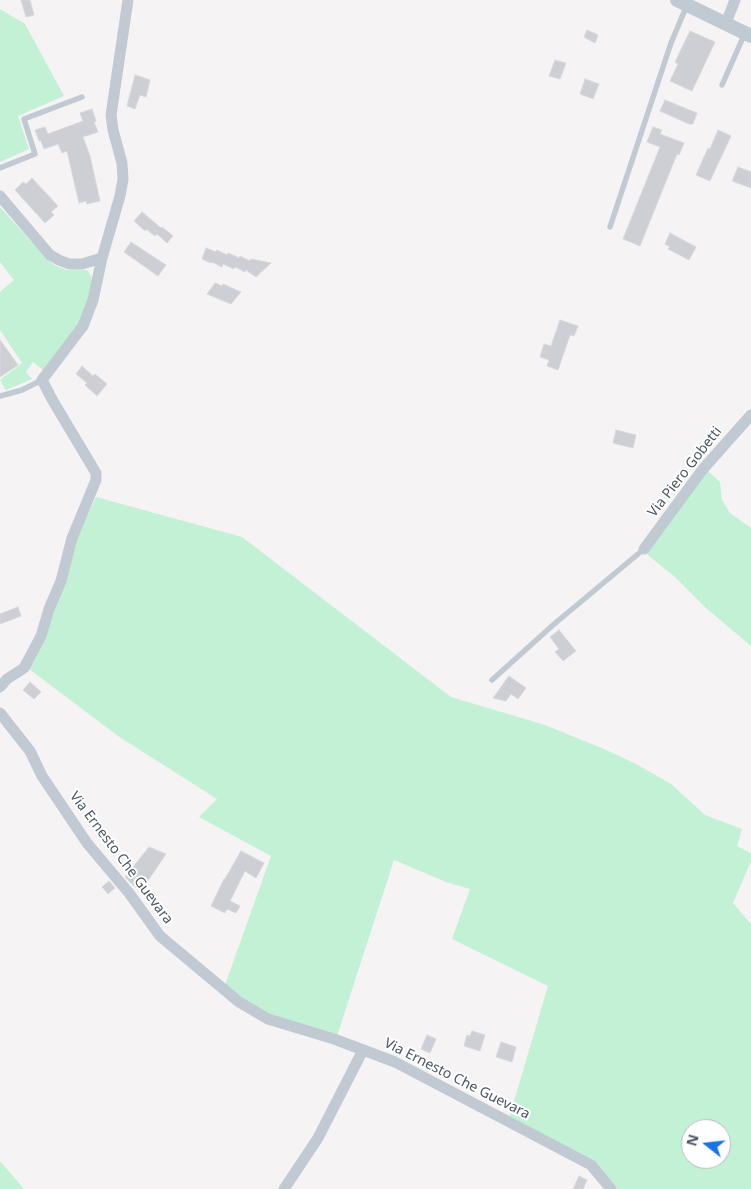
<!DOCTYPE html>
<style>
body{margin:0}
#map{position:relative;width:751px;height:1189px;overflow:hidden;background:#f5f3f3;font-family:"Noto Sans",sans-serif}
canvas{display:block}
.north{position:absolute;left:681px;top:1119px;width:50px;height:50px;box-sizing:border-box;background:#fff;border:1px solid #b7bbc0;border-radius:50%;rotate:286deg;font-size:14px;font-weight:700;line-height:20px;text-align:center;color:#4a5661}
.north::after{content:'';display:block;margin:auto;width:18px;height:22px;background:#1a73e8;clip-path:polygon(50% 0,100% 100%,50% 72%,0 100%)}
</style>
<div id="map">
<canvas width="751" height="1189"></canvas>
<div class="north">N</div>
</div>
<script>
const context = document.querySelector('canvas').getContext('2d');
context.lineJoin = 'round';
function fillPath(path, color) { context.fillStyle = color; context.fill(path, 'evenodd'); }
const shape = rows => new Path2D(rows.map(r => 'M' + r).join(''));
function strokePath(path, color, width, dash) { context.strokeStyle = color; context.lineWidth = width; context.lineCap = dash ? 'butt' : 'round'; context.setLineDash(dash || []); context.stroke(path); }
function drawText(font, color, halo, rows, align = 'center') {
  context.font = font + ' "Noto Sans",sans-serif'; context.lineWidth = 4; context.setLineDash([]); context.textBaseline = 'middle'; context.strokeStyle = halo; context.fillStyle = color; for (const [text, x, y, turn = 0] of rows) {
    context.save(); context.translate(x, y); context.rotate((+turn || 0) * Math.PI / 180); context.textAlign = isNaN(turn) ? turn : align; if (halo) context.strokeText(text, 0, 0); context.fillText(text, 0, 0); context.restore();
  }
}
fillPath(shape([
 [0,9,25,24,64,96,18,116,29,149,0,162],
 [0,207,45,257,54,265,66,270,87,270,92,277,90,296,79,326,43,370,33,362,26,372,32,379,6,390,0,380,22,363,0,330,0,292,14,280,0,262],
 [707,470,720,482,722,500,730,513,751,528,751,646,706,608,675,577,649,556,645,551],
 [96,497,242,537,451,697,545,725,604,749,636,764,671,784,705,815,742,829,737,846,751,853,751,861,733,903,751,924,751,1189,616,1189,596,1166,509,1118,548,986,452,939,470,889,446,882,394,860,337,1036,270,1015,241,999,225,985,271,856,199,817,217,799,118,736,29,669,76,537],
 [691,1129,721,1129,721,1159,691,1159],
 [0,1161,24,1189,0,1189]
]), '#c3f1d5');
const building = shape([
 [21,0,30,0,34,15,26,17,21,0],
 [587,30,598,35,595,43,584,37,587,30],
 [690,31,715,42,692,91,670,81,678,64,675,62,690,31],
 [555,60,566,63,560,79,549,76,555,60],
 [135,75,150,80,146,97,140,95,135,109,127,106,135,75],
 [585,79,599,84,593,99,580,94,585,79],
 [665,100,697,113,693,124,689,124,660,111,665,100],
 [92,109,96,121,94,122,98,132,83,137,90,156,100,201,87,204,86,201,79,203,67,151,62,153,58,144,44,149,41,141,39,141,35,130,45,127,48,134,83,121,80,113,92,109],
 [653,127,662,130,660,134,684,143,679,155,677,154,640,246,623,239,660,147,647,142,653,127],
 [718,130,731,136,710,181,696,175,708,148,710,149,718,130],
 [738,167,751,172,751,188,732,181,738,167],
 [32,178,58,206,51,212,54,215,45,223,15,190,23,182,26,184,32,178],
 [142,212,161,228,162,227,173,236,167,243,157,234,155,236,146,229,145,231,134,221,142,212],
 [670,233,696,247,689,260,668,249,670,247,665,244,670,233],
 [131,242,166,265,158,276,124,252,131,242],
 [206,248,216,252,217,250,227,255,228,253,239,258,240,256,250,261,251,259,271,263,256,277,246,270,245,272,235,267,234,269,223,264,222,267,212,262,211,263,202,259,206,248],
 [215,283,222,286,223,284,241,292,231,304,207,294,215,283],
 [560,320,578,326,574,336,570,335,558,370,547,366,549,360,540,357,544,344,551,346,560,320],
 [0,340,18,365,0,377,0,340],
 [82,366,93,376,95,374,107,384,97,396,85,385,87,383,76,374,82,366],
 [616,430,636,435,633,448,613,443,616,430],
 [18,607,21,616,0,624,0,614,18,607],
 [559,630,576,651,563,661,555,652,559,649,550,637,559,630],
 [509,676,526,688,518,699,511,694,506,701,493,698,509,676],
 [30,682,41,692,34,699,23,690,30,682],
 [149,847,166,854,143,888,139,885,136,888,125,877,149,847],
 [241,851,264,863,256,878,245,871,230,901,240,906,236,913,227,909,225,913,211,906,224,879,225,879,241,851],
 [109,881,115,888,108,894,102,887,109,881],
 [472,1031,485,1035,480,1051,464,1046,467,1035,470,1036,472,1031],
 [427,1035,436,1039,430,1053,421,1049,427,1035],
 [501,1042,516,1047,512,1062,496,1057,501,1042],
 [579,1176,587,1180,583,1189,573,1189,579,1176]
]);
fillPath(building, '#cdcfd5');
strokePath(building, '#d7d9de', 1);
strokePath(shape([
 [722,85,745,33],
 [0,168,35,154,24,119,82,97],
 [610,227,671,43,687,5],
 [0,396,22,390,42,380],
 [492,680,553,625,644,549]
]), '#c1cad2', 5.5);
strokePath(shape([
 [726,23,735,0],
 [0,196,50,255,59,260,69,264,82,264,102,258],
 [644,549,703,469,751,415],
 [0,687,7,679,24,668,41,636,49,609,61,581,72,538,96,480,96,473,53,401,42,380,83,326,93,300,102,258,120,196,123,179,122,163,113,130,111,115,128,0],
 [0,713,30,751,42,776,87,843,129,893,160,936,239,1002,268,1019,334,1039,395,1062,591,1165,611,1189],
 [284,1189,318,1138,363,1050]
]), '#c1cad2', 11);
strokePath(shape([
 [677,0,751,36]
]), '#c1cad2', 14);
drawText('14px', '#4a5661', '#fff', [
 ["Via Piero Gobetti",685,472,-52],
 ["Via Ernesto Che Guevara",121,858,53],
 ["Via Ernesto Che Guevara",457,1079,27]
]);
</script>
